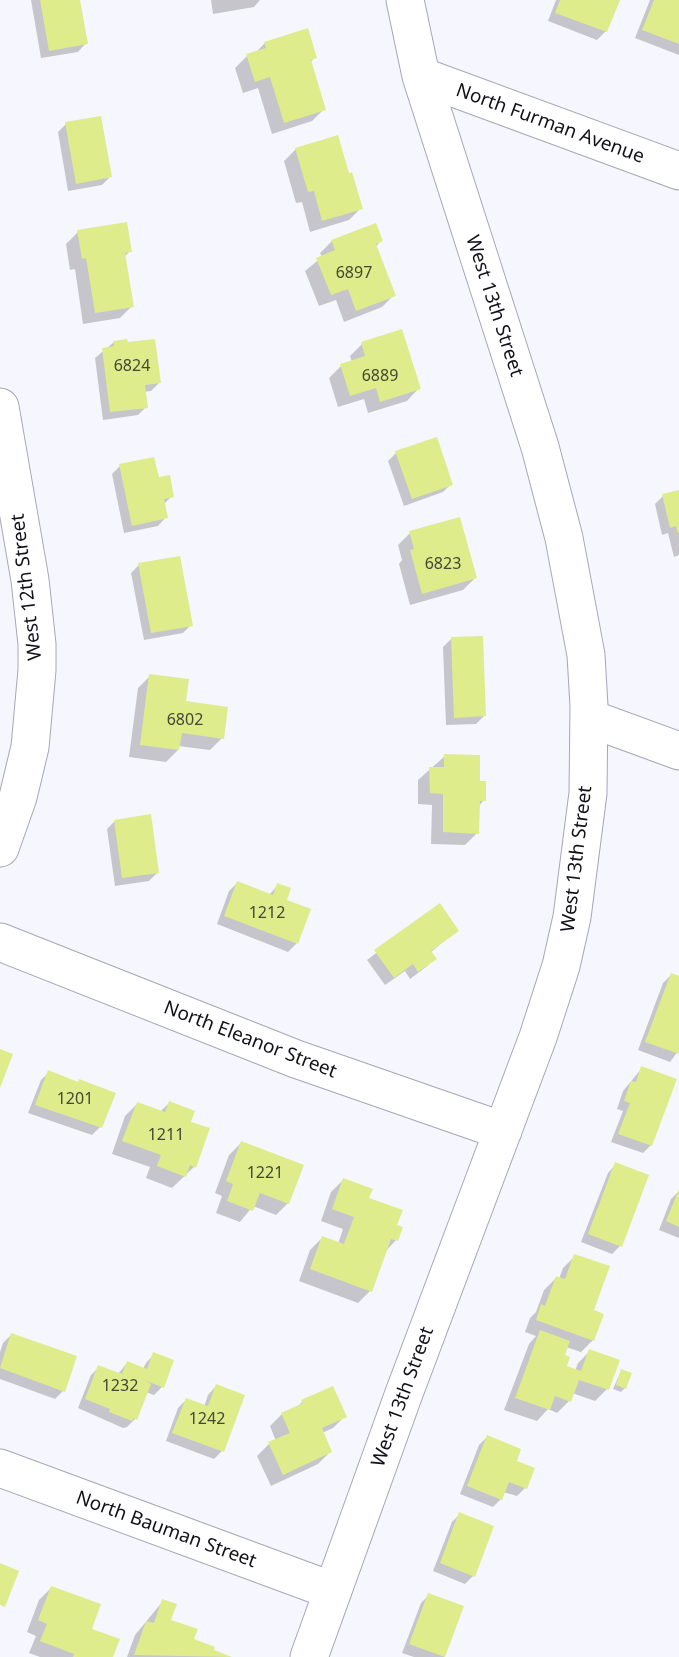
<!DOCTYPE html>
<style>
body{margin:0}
canvas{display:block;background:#f6f6fe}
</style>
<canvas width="679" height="1657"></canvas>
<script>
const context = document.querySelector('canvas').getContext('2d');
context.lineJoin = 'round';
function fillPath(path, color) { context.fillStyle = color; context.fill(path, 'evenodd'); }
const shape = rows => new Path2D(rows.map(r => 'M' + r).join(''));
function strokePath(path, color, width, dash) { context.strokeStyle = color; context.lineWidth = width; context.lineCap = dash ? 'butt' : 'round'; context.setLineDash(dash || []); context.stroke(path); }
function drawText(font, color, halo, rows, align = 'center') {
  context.font = font + ' "Noto Sans",sans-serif'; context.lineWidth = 7; context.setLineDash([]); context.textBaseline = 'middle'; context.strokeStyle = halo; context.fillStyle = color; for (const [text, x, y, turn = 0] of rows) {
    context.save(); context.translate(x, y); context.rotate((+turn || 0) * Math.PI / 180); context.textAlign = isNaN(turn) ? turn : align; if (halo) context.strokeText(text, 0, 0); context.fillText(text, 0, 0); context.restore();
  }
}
fillPath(shape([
 [31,0,78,0,86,43,78,52,41,58],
 [211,0,260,0,254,7,213,14],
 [556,0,618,0,606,31,597,40,548,21],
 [650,0,679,0,679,55,635,38],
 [265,43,315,57,310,63,324,109,312,121,272,134,258,88,243,93,235,68,247,56,255,53],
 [66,124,110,177,102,185,68,191,58,132],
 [296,149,361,208,349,220,310,232,302,202,296,203,284,161],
 [78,232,130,251,124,257,132,306,120,318,83,324,75,269,70,270,66,244],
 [332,241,381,241,375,247,394,295,382,307,344,322,336,300,319,306,305,271,322,257,320,253],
 [114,342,159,383,151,391,144,392,146,407,138,415,103,420,95,358],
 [362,344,419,388,407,401,368,413,364,399,338,407,329,378,341,366,352,362,350,356],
 [396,453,451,484,443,492,404,506,388,461],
 [120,466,157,479,172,496,163,505,166,517,158,526,124,533,112,474],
 [679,492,679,555,674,557,668,533,662,535,655,504,663,496],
 [410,533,475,578,463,590,410,605,399,564,402,560,398,545],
 [139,565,191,625,183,633,144,640,131,573],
 [451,639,484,716,476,724,446,725,443,647],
 [150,676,184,702,222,738,210,750,178,746,178,750,166,762,129,757,138,688],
 [445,756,478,783,484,800,478,807,477,833,465,845,431,844,432,805,418,804,418,780],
 [115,821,157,873,149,881,115,886,107,829],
 [237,883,269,895,278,885,284,901,309,910,296,944,288,952,217,924,229,891],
 [439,905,457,930,430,953,434,959,426,967,410,979,405,971,385,985,367,960],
 [671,975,679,978,679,1050,670,1062,638,1050,663,983],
 [642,1068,651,1145,643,1153,611,1142,623,1111,617,1109,623,1091],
 [49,1072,77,1083,100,1127,92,1135,28,1113,41,1080],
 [169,1103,188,1123,194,1167,172,1188,146,1178,150,1167,112,1154,125,1116,137,1104,160,1112],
 [241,1143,288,1203,276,1215,253,1206,240,1222,216,1213,222,1196,215,1193,229,1155],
 [616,1164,620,1246,612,1254,581,1242,608,1173],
 [343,1180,395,1226,396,1240,384,1253,370,1291,358,1303,299,1281,310,1250,322,1238,338,1244,343,1229,321,1221,331,1192],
 [679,1191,679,1238,659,1230,671,1199],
 [575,1256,592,1312,593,1340,581,1352,566,1347,562,1356,565,1367,575,1371,578,1363,590,1351,618,1361,607,1389,595,1401,572,1393,569,1401,557,1413,548,1409,537,1421,504,1410,529,1344,536,1336,525,1332,530,1318,536,1312,544,1290,556,1278,559,1279,563,1268],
 [11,1335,63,1391,55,1399,0,1379,0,1352,3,1343],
 [154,1354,162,1387,154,1395,146,1392,135,1419,127,1427,123,1428,78,1408,91,1375,99,1367,118,1374,127,1363,143,1369,146,1363],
 [621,1371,625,1388,621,1392,613,1389],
 [216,1386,222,1451,214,1459,166,1441,178,1408,186,1400,204,1407,208,1395],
 [302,1402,345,1416,333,1428,322,1433,330,1452,318,1464,271,1486,257,1456,269,1444,276,1441,270,1426,282,1414,296,1408],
 [487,1437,515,1462,525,1488,517,1496,503,1492,501,1499,493,1507,460,1494,479,1445],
 [460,1514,473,1576,465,1584,433,1571,452,1522],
 [51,1588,90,1630,111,1657,40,1657,29,1653,36,1636,27,1632,39,1600],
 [429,1595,462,1607,444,1657,414,1657,402,1653,421,1603],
 [163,1601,168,1621,192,1640,228,1657,127,1657,135,1635]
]), '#0003');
fillPath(shape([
 [40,0,80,0,88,44,49,51],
 [560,0,620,0,607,32,555,13],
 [654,0,679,0,679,44,642,30],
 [308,28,317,58,311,60,326,110,284,123,270,77,255,82,246,54,266,48,264,42],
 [101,116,112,177,76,184,65,122],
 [338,135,349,173,352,172,363,209,322,221,314,191,308,192,295,148],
 [127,222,132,252,125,253,134,307,95,313,86,258,82,259,77,230],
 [376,223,383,241,376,244,396,296,356,311,348,289,331,295,316,258,335,250,331,240],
 [402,329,421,389,380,402,376,388,350,396,340,364,365,356,361,342],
 [127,339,128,342,155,339,161,383,145,385,148,408,110,412,102,348,114,346,113,341],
 [437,437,453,485,412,499,395,451],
 [154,457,159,477,170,475,174,497,164,499,168,518,132,526,119,464],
 [679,490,679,533,678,533,676,526,670,528,662,494],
 [460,517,477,578,422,594,410,550,414,549,409,531],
 [180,556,193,626,151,633,138,563],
 [483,636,486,716,454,718,451,637],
 [149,674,189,679,186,701,228,707,224,739,182,733,179,750,140,745],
 [444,754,480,755,480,781,486,781,486,801,480,801,479,834,443,832,443,794,430,793,429,767,444,767],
 [151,814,159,873,122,878,114,820],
 [237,881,273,895,277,883,291,888,287,900,311,909,298,944,224,916],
 [440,903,459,931,431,951,437,959,418,972,413,964,394,978,374,950],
 [671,973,679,976,679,1054,645,1042],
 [0,1049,13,1054,0,1088],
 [641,1066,677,1079,652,1146,618,1134,630,1103,624,1101,631,1081,636,1082],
 [48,1070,78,1082,79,1079,116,1093,102,1128,35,1105],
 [169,1101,195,1111,191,1122,210,1128,196,1168,190,1165,186,1177,157,1166,161,1155,122,1141,137,1102,165,1112],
 [241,1141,304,1165,289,1204,260,1193,253,1211,227,1201,233,1184,226,1181],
 [615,1162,649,1175,622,1247,588,1234],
 [343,1178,373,1189,369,1198,403,1210,397,1225,403,1227,398,1241,391,1239,372,1292,310,1269,322,1236,344,1244,354,1217,332,1209],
 [679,1189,679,1227,666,1221],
 [574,1254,610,1266,594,1310,604,1314,594,1341,536,1320,541,1304,545,1306,556,1276,565,1279],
 [540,1330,570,1341,565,1355,570,1357,567,1366,581,1371,589,1349,620,1360,609,1390,579,1380,571,1402,555,1396,550,1410,515,1398],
 [11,1333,77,1356,65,1392,0,1368],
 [153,1352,174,1360,164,1388,144,1380,151,1384,137,1420,134,1418,132,1421,109,1412,110,1409,85,1399,98,1365,122,1374,127,1361,147,1369],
 [621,1369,632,1373,626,1389,616,1385],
 [216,1384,245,1395,224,1452,172,1433,186,1398,208,1406],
 [333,1386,347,1417,322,1428,332,1452,283,1475,268,1442,290,1433,281,1413,303,1403,301,1400],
 [487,1435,521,1449,517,1461,535,1468,527,1489,509,1482,502,1500,467,1486],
 [459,1512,494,1526,475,1577,440,1563],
 [0,1563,19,1571,5,1607,0,1605],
 [51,1586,101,1604,92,1629,120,1639,113,1657,73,1657,74,1654,40,1641,47,1624,38,1620],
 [428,1593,464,1606,445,1657,409,1644],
 [162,1599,177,1604,171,1620,198,1629,194,1639,215,1647,214,1650,232,1657,134,1655,146,1621,154,1623]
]), '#deec8c');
const minor = shape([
 [421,76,679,171],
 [0,407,30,580,37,644,37,670,30,747,18,797,0,848],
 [589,718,679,751],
 [0,942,296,1059,503,1131],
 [0,1468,333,1591],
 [309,1657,403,1396,538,1037,561,966,572,917,588,793,589,706,586,655,564,538,540,447,421,76,405,0]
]);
strokePath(minor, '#a5a6b9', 39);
strokePath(minor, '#fff', 37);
drawText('16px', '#444835', null, [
 ["6897",354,273],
 ["6824",132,366],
 ["6889",380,376],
 ["6823",443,564],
 ["6802",185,720],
 ["1212",267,913],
 ["1201",75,1099],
 ["1211",166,1135],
 ["1221",265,1173],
 ["1232",120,1386],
 ["1242",207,1419]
]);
drawText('19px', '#111118', '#fff', [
 ["North Furman Avenue",550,124,20],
 ["West 13th Street",494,306,72],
 ["West 12th Street",27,587,-97],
 ["West 13th Street",577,859,-83],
 ["North Eleanor Street",250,1040,21],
 ["West 13th Street",403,1397,-70],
 ["North Bauman Street",166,1530,20]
]);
</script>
